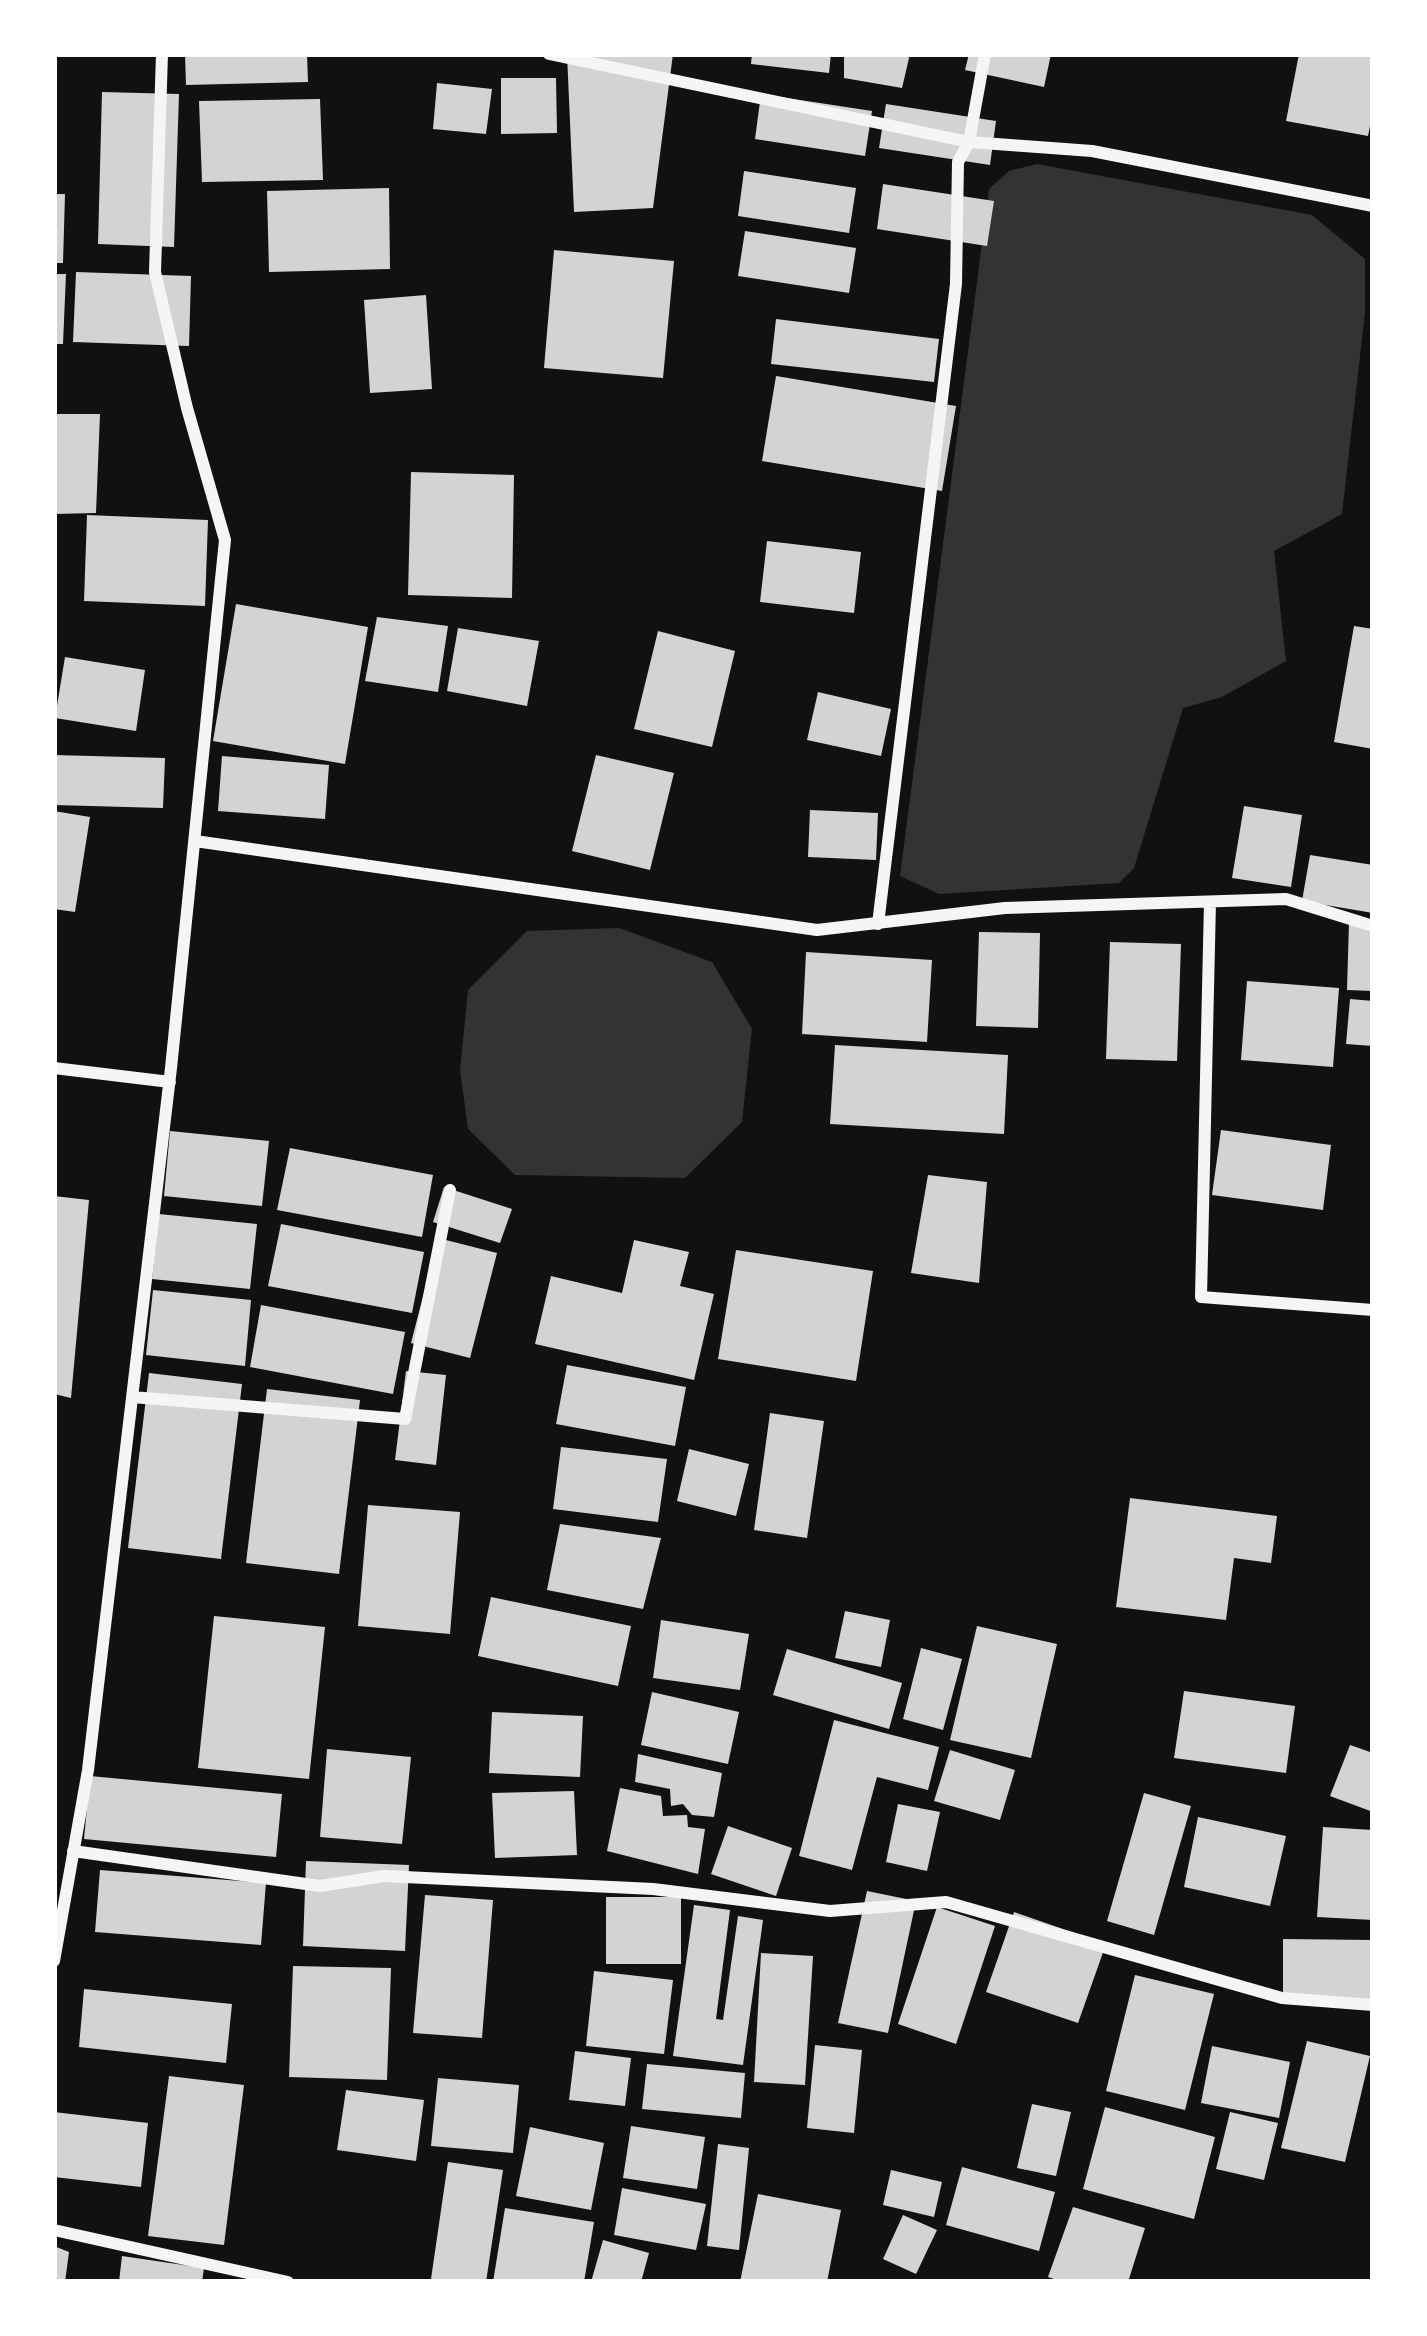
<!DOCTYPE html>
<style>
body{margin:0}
#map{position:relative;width:1427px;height:2336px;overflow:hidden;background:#111;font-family:"Sofia Sans Condensed",sans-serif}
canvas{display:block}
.frame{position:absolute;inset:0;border:57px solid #fff;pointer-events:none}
</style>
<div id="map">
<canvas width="1427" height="2336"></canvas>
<div class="frame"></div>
</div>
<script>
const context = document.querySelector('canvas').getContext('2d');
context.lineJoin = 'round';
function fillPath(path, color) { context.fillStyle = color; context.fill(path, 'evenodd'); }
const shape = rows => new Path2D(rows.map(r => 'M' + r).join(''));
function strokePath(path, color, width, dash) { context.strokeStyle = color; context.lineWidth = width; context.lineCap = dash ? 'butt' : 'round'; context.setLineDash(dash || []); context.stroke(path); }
fillPath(shape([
 [1037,164,1312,215,1365,259,1365,312,1342,514,1274,551,1286,661,1222,697,1183,708,1134,868,1119,883,939,894,900,876,989,189,1009,171],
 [619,928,712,962,752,1029,742,1122,685,1178,515,1175,468,1129,460,1070,468,990,527,931]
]), '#333');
fillPath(shape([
 [185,54,307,54,308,82,186,85],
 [567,54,673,54,653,208,574,212],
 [752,54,831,54,829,73,751,64],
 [844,54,910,54,902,88,844,78],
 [969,54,1051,54,1044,87,965,70],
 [1299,54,1373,54,1373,111,1368,136,1286,121],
 [501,78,556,78,557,133,501,134],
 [437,83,492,89,486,134,433,129],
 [102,92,179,94,174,247,98,244],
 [761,94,872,111,865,156,755,139],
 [320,99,323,180,202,182,199,101],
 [886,104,996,121,990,165,879,148],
 [744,171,856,188,849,233,738,216],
 [883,184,994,201,987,246,877,229],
 [389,188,390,269,269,272,267,191],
 [54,194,65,194,63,263,54,263],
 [745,231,856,248,849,293,738,276],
 [554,250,674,261,663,378,544,368],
 [76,272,191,276,189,346,73,342],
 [54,274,66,274,63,344,54,344],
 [426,295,432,389,370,393,364,300],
 [776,319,939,339,934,382,771,364],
 [776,376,956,406,942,491,762,461],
 [54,414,100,414,96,513,54,514],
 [411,472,514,475,512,598,408,595],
 [87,515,208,520,205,606,84,601],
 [767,541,861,552,854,613,760,602],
 [236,604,368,627,345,764,213,741],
 [377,617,448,626,438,692,365,681],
 [1354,626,1373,629,1373,749,1334,742],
 [458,628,539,641,527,706,447,691],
 [658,631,735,651,712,747,634,729],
 [65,657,145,670,136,731,55,718],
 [818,692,891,709,881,756,807,740],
 [54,755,165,758,163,808,54,805],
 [596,755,674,773,650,870,572,851],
 [222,756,329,765,325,819,218,811],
 [1244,806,1302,815,1291,887,1232,878],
 [810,810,878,813,876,860,808,857],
 [54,811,90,817,75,912,54,909],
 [1310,855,1373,865,1373,913,1302,901],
 [1349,922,1373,923,1373,991,1347,990],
 [979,932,1040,933,1038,1028,976,1026],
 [1110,942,1181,944,1177,1061,1106,1059],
 [806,952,932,960,927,1042,802,1034],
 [1247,981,1339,988,1333,1067,1241,1060],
 [1350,999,1373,1001,1373,1046,1346,1044],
 [835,1045,1008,1055,1004,1134,830,1124],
 [1221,1130,1331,1145,1323,1210,1212,1195],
 [170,1131,269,1141,262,1206,164,1196],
 [290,1148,433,1175,422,1237,277,1210],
 [928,1175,987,1182,979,1283,911,1273],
 [444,1187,512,1209,500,1243,433,1222],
 [54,1196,89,1200,71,1398,54,1394],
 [159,1214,257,1224,250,1289,152,1279],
 [281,1224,424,1252,412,1313,268,1286],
 [438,1238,497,1253,470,1358,411,1343],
 [634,1240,689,1252,680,1286,714,1294,694,1380,535,1344,551,1276,622,1293],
 [736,1250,873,1271,856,1381,718,1359],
 [153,1290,251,1300,245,1366,146,1355],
 [261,1305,405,1332,393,1394,250,1367],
 [567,1365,686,1387,675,1446,556,1424],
 [406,1371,446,1375,436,1465,395,1460],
 [149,1373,242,1384,221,1559,128,1548],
 [267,1389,360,1400,339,1574,246,1563],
 [770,1413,824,1421,807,1538,754,1530],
 [561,1447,667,1459,658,1522,553,1509],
 [689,1449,749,1464,736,1516,677,1501],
 [1130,1498,1277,1516,1271,1563,1234,1558,1226,1620,1116,1607],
 [368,1505,460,1512,450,1634,358,1626],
 [560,1524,661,1538,643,1609,547,1590],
 [491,1597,631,1626,618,1686,478,1656],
 [845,1611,890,1620,881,1667,835,1658],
 [214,1616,325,1627,309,1779,198,1768],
 [661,1620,749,1634,740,1690,653,1678],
 [977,1626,1057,1644,1031,1758,950,1740],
 [921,1648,962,1659,943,1730,903,1719],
 [787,1649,902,1683,889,1729,773,1695],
 [1184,1691,1295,1706,1286,1773,1174,1758],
 [652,1692,739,1712,728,1764,641,1745],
 [492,1712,583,1716,580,1777,489,1773],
 [834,1720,939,1747,928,1790,877,1777,852,1870,799,1856],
 [1350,1745,1373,1753,1373,1812,1330,1796],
 [327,1749,411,1757,402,1844,320,1837],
 [950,1750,1015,1770,1000,1820,934,1801],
 [638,1754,722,1773,714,1817,692,1815,683,1804,671,1806,670,1789,635,1782],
 [90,1776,282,1794,276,1857,84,1839],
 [620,1788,661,1796,663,1816,687,1815,688,1827,705,1829,698,1874,607,1851],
 [574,1791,577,1855,495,1858,492,1793],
 [1144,1793,1191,1806,1154,1935,1107,1921],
 [898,1804,940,1812,927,1871,886,1862],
 [1198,1817,1286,1836,1270,1906,1184,1887],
 [728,1826,792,1848,776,1896,711,1874],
 [1323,1827,1373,1830,1373,1920,1317,1917],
 [306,1861,409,1865,405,1951,303,1946],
 [100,1870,266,1883,261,1945,95,1932],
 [867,1891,916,1901,888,2033,838,2023],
 [425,1895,493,1900,482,2038,413,2033],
 [606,1897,681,1897,681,1964,606,1964],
 [694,1905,730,1910,716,2019,723,2020,738,1916,763,1920,743,2065,673,2056],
 [937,1907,995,1926,956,2044,898,2024],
 [1014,1912,1106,1944,1078,2023,986,1992],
 [1283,1939,1373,1940,1373,2005,1283,2004],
 [761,1953,813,1956,805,2085,754,2082],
 [293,1966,391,1968,387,2080,289,2077],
 [594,1971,673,1980,664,2054,586,2046],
 [1135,1975,1214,1994,1185,2110,1106,2091],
 [84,1989,232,2004,226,2063,79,2047],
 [1307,2041,1370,2056,1345,2162,1281,2148],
 [815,2045,862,2050,854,2133,807,2128],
 [1212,2046,1290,2062,1279,2118,1201,2103],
 [575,2051,631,2058,625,2106,569,2100],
 [647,2064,745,2073,741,2118,642,2109],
 [169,2076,244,2085,224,2245,148,2236],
 [438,2078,519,2085,513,2153,431,2146],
 [346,2090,424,2100,416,2161,337,2150],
 [1032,2104,1071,2112,1056,2176,1017,2168],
 [1105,2107,1215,2137,1194,2219,1083,2189],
 [54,2112,148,2123,141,2187,54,2177],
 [1230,2112,1278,2123,1264,2180,1216,2169],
 [631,2126,705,2137,697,2189,623,2178],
 [530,2127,604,2143,591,2210,516,2196],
 [718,2144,749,2148,739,2250,707,2246],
 [448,2162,503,2170,486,2282,431,2279],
 [962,2167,1055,2192,1039,2251,946,2225],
 [891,2170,942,2182,934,2217,883,2205],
 [622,2188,706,2204,696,2250,614,2235],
 [758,2194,841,2210,827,2282,740,2282],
 [1073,2207,1145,2228,1128,2282,1063,2282,1048,2277],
 [505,2208,594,2222,584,2282,493,2282],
 [903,2215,937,2230,916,2274,883,2259],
 [603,2240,649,2253,641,2282,591,2282],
 [54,2246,69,2252,65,2282,54,2282],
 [122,2256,204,2268,202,2282,119,2282]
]), '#d3d3d3');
strokePath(shape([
 [549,54,969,142,958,162,956,284,878,924],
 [985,54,969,142,1092,151,1373,206],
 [195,841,817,930,1005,908,1286,899,1373,926],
 [1210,902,1201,1297,1373,1310],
 [54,1068,170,1082],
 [132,1397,405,1419,450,1190],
 [73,1851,320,1886,384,1876,653,1889,830,1911,946,1902,1282,1998,1373,2005],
 [54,1961,88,1770,171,1068,225,540,187,408,155,272,162,54],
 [54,2230,288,2282]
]), '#f5f5f5', 12);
</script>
